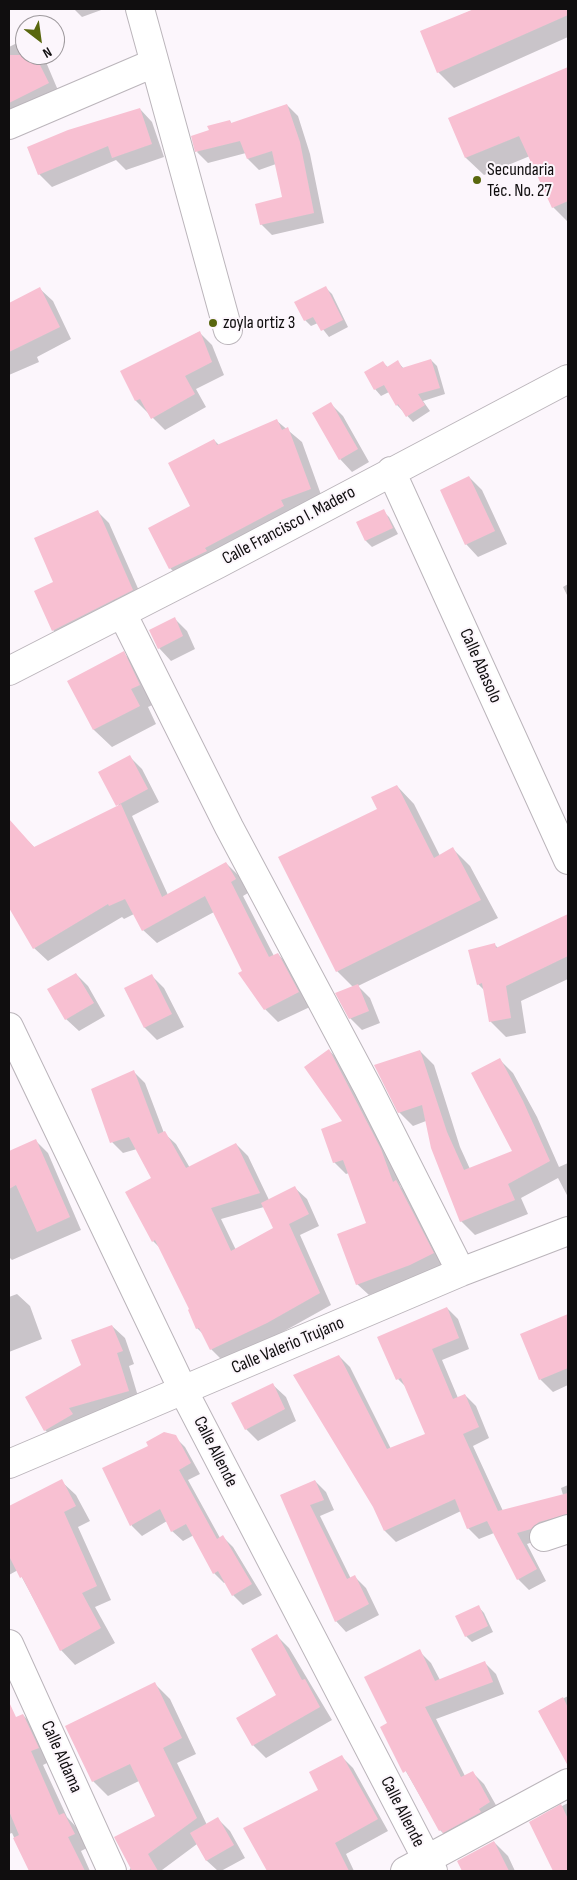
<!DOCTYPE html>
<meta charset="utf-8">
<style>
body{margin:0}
#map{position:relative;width:577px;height:1880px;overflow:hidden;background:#fcf6fc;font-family:"Sofia Sans Condensed",sans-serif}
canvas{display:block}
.frame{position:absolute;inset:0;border:10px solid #100e0f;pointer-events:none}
.north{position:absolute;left:15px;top:15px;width:50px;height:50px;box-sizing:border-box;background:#fcf6fc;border:1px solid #9e999d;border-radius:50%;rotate:150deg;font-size:14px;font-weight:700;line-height:20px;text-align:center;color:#100e0f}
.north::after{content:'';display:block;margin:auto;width:18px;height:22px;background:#59670e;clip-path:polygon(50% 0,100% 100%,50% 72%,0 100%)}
</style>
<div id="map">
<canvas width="577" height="1880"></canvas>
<div class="frame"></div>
<div class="north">N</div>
</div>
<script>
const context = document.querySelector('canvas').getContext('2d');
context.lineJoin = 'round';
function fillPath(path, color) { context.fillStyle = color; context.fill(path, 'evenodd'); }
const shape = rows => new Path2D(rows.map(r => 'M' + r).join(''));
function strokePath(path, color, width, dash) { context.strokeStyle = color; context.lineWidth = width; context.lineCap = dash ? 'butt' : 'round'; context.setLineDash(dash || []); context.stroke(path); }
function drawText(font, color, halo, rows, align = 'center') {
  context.font = font + ' "Sofia Sans Condensed",sans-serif'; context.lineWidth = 4; context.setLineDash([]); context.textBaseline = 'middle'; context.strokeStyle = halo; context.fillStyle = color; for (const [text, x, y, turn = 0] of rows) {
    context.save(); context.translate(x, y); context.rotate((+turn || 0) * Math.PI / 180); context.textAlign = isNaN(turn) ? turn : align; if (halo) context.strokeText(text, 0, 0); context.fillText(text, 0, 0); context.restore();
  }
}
fillPath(shape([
 [74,9,104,9,82,17],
 [475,9,568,9,568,37,454,88,438,72,421,32],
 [25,39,25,55,43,55,60,95,9,113,9,47],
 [568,68,568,222,553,207,530,156,484,175,466,158,450,119],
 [287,105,298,116,310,154,324,223,272,235,261,224,284,198,276,164,259,170,248,159,246,153,208,163,197,152,210,131,230,121,232,124],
 [140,109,152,122,164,157,126,170,116,160,52,187,39,174],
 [326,288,332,294,348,327,329,337,318,323,311,326,305,320],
 [40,289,53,301,71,339,37,357,39,362,9,375,9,304],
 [199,332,212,345,224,375,196,389,206,407,165,430,136,401,122,371],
 [431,360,437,366,445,394,423,401,430,411,413,422,397,405,389,392,381,396,375,389,366,372,383,363,389,368,398,362,404,369],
 [331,404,343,416,369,462,352,472,340,459],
 [277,421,302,442,324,503,184,582,170,568,214,440,219,445],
 [469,477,482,490,507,544,478,557,466,544],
 [97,511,109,523,144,602,65,642,53,630,54,583],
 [383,511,389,517,398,534,372,547,366,541,357,523],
 [568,584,568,597,563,587],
 [175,619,187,631,195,649,171,661,159,648],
 [123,653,141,670,157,703,148,707,156,724,112,747,94,730,69,681],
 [130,757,142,769,159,802,132,816,168,895,226,863,239,876,248,893,243,896,274,956,278,954,291,968,312,1006,278,1022,265,1009,214,912,157,943,143,930,134,914,124,919,122,917,48,961,34,948,9,905,9,836,18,831,35,848,118,807],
 [397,786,414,804,440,856,453,849,470,866,498,918,358,986,370,998,380,1023,362,1030,350,1018,353,987,337,971,378,810],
 [568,916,568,979,521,1001,526,1033,506,1037,490,1021,484,990,478,984,495,945,499,949],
 [76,974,88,986,105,1016,79,1031,66,1019],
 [152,976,164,988,184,1027,157,1040,145,1028,125,989],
 [329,1050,340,1062,392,1162,401,1187,407,1193,444,1265,422,1276,369,1295,357,1284,367,1224,349,1173,346,1174,334,1162,344,1122],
 [420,1051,434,1065,460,1147,470,1169,514,1151,499,1059,513,1073,537,1117,559,1167,568,1163,568,1197,558,1178,521,1198,528,1214,475,1235,461,1221,426,1121,413,1126,399,1112],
 [134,1072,145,1083,164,1133,176,1144,190,1168,236,1144,248,1156,269,1200,295,1188,307,1199,319,1226,300,1235,331,1305,279,1334,223,1361,211,1349,205,1336,197,1328,191,1310,162,1250,153,1241,152,1178,137,1149,123,1153,112,1142],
 [264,1207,275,1228,236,1250,221,1219],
 [36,1141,48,1153,81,1230,12,1260,9,1257,9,1153],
 [17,1294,30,1306,42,1339,9,1352,9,1297],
 [447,1308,458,1319,469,1349,442,1360,458,1398,465,1395,476,1406,489,1438,473,1446,503,1511,563,1495,561,1488,568,1485,568,1527,542,1539,527,1544,546,1581,529,1590,518,1579,494,1533,479,1539,468,1528,461,1511,396,1542,385,1531,374,1506,339,1356,350,1367,391,1449,427,1435,408,1389,398,1379],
 [565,1317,568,1320,568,1385,553,1392,540,1379],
 [112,1326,125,1338,134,1364,129,1366,140,1403,57,1442,45,1430,82,1365],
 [273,1385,286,1397,296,1421,258,1441,246,1429],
 [175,1437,185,1447,200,1474,188,1480,220,1538,223,1537,233,1547,262,1595,243,1605,233,1595,226,1582,224,1583,214,1573,194,1535,183,1541,172,1531,167,1521,142,1536,132,1526,104,1469],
 [61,1481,76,1495,90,1521,78,1527,111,1600,95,1607,115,1643,75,1665,61,1650,18,1570,9,1575,9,1507],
 [315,1481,326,1492,334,1510,320,1516,351,1579,355,1577,366,1588,379,1615,346,1632,336,1621,281,1495],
 [478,1606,484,1613,493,1632,472,1642,466,1636],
 [277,1636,289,1648,332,1720,266,1758,253,1745,238,1718,278,1696],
 [419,1651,431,1663,440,1680,485,1663,496,1674,504,1694,436,1719,465,1776,472,1772,484,1784,501,1814,451,1841,439,1829,381,1728,389,1724],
 [155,1684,170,1699,196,1754,177,1763,207,1825,218,1819,230,1831,245,1858,221,1871,218,1871,206,1860,197,1844,162,1870,163,1871,129,1871,156,1817,139,1781,108,1796,93,1781],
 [568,1696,568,1761,539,1711],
 [23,1715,36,1728,51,1761,43,1765,67,1817,77,1828,87,1848,81,1851,90,1871,30,1871,12,1833,9,1834,9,1722],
 [342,1757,353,1768,388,1831,346,1854,354,1871,287,1871,281,1859,319,1790],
 [568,1803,568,1871,554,1871,531,1822],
 [494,1842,508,1856,515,1871,463,1871,458,1861]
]), '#0003');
fillPath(shape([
 [474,9,568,9,568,15,437,73,420,31],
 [9,55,35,55,49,83,9,103],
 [568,67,568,201,552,208,519,136,465,158,448,118],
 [287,104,300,142,314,213,260,225,255,204,282,197,272,151,247,159,240,141,195,152,191,136,209,130,207,126,230,120,231,123],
 [140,108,152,144,112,158,108,146,38,175,27,147,68,130],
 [326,286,343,320,321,331,313,317,304,321,294,302],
 [40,287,60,327,9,352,9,303],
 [200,331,212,362,185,376,195,394,151,419,140,399,135,401,120,371],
 [431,359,440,388,418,394,425,405,406,417,398,404,396,406,384,385,374,390,364,372,383,361,387,367,398,360,402,368],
 [331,402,358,449,339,460,312,413],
 [277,419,282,430,288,427,311,489,281,500,284,506,205,548,207,551,169,569,148,528,190,506,168,463,214,439,217,445],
 [469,476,495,531,465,545,440,490],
 [384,509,393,528,365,541,356,522],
 [98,510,133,590,52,631,34,591,53,582,34,538],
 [175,617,183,636,158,649,149,630],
 [124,651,140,685,131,689,140,706,93,730,67,681],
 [130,755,148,789,116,806,98,772],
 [397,785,434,858,453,847,481,900,336,972,278,857,377,809,371,797],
 [121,804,162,897,226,862,236,879,231,882,269,957,278,953,299,992,264,1010,238,973,242,971,205,896,142,931,125,899,109,906,108,904,33,949,9,908,9,819,34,847],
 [568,914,568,956,506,986,511,1018,489,1022,482,983,477,985,468,950,495,943,496,948],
 [76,973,94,1003,65,1020,47,989],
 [152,974,172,1014,144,1028,124,988],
 [358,984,369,1011,349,1019,335,993],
 [329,1049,381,1149,393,1182,396,1180,434,1253,410,1265,356,1285,337,1234,366,1223,343,1160,333,1163,321,1129,342,1121,304,1067],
 [420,1050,447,1132,464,1170,512,1151,471,1073,500,1058,523,1101,550,1161,508,1184,515,1200,460,1222,431,1148,422,1105,398,1113,374,1065],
 [134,1070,158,1134,165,1131,186,1168,236,1143,260,1193,211,1208,231,1251,273,1228,261,1203,295,1186,309,1214,289,1224,320,1293,267,1323,210,1350,199,1328,196,1329,188,1310,189,1309,155,1240,152,1242,125,1192,151,1178,129,1137,110,1143,91,1089],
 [36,1139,70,1217,37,1232,16,1185,9,1189,9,1151],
 [447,1307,459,1338,432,1349,453,1399,465,1394,479,1427,463,1434,498,1511,568,1493,568,1514,539,1522,531,1529,517,1533,537,1569,517,1580,487,1521,467,1529,455,1499,384,1531,373,1507,293,1375,339,1355,387,1449,425,1434,401,1378,396,1380,377,1337],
 [568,1314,568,1368,539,1380,520,1334],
 [112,1325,123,1351,117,1353,129,1391,69,1408,73,1414,44,1431,25,1397,81,1365,71,1340],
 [273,1383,285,1409,245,1430,231,1403],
 [164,1432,176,1435,191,1463,179,1470,217,1539,223,1535,252,1584,232,1596,218,1571,213,1574,186,1524,171,1532,160,1509,130,1526,102,1468,148,1446,146,1442],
 [62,1479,76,1506,64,1512,97,1586,82,1593,101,1628,60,1651,22,1577,20,1578,9,1556,9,1506],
 [315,1480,324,1500,310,1505,347,1579,355,1575,369,1604,335,1622,280,1495],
 [479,1605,488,1626,465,1637,455,1616],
 [277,1634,302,1680,305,1679,320,1707,252,1746,236,1718,276,1695,251,1649],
 [420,1649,435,1681,485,1661,493,1682,425,1707,461,1777,473,1771,490,1802,479,1809,481,1812,443,1833,441,1830,439,1831,406,1771,403,1773,380,1727,387,1723,364,1677],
 [155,1682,182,1738,163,1748,197,1818,148,1854,158,1871,132,1871,114,1837,155,1816,130,1764,92,1782,65,1726],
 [563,1697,568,1708,568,1766,538,1711],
 [9,1702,16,1717,23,1714,39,1748,31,1751,59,1815,64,1813,75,1834,68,1837,85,1871,29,1871,13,1838,19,1835,9,1811],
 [342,1755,378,1819,335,1843,349,1871,267,1871,243,1828,318,1790,309,1772],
 [561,1804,568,1819,568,1871,553,1871,529,1822],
 [218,1817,234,1845,206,1861,190,1833],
 [494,1841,509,1871,462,1871,457,1861]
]), '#f8c0d2');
const minor = shape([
 [140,9,228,330],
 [9,125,154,63],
 [391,471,568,860],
 [122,613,229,827,368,1088,461,1272],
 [9,671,218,564,568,379],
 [9,1027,183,1390,433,1871],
 [9,1464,461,1272,568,1231],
 [544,1537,568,1529],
 [9,1644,112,1871],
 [405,1871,568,1783]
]);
strokePath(minor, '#bbb5bb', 30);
strokePath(minor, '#fff', 28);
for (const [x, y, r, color] of [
 [477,180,5,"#59670e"],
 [213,323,5,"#59670e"]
]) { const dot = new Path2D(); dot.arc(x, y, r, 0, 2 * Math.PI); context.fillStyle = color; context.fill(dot); strokePath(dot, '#fcf6fc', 2); }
drawText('18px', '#100e0f', '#fcf6fc', [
 ["Secundaria",487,170],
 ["Téc. No. 27",487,191],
 ["zoyla ortiz 3",223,323]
], 'left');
drawText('18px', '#100e0f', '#fcf6fc', [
 ["Calle Francisco I. Madero",289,526,-28],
 ["Calle Abasolo",480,666,66],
 ["Calle Valerio Trujano",288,1346,-23],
 ["Calle Allende",215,1452,63],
 ["Calle Aldama",61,1757,66],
 ["Calle Allende",402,1812,63]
]);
</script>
